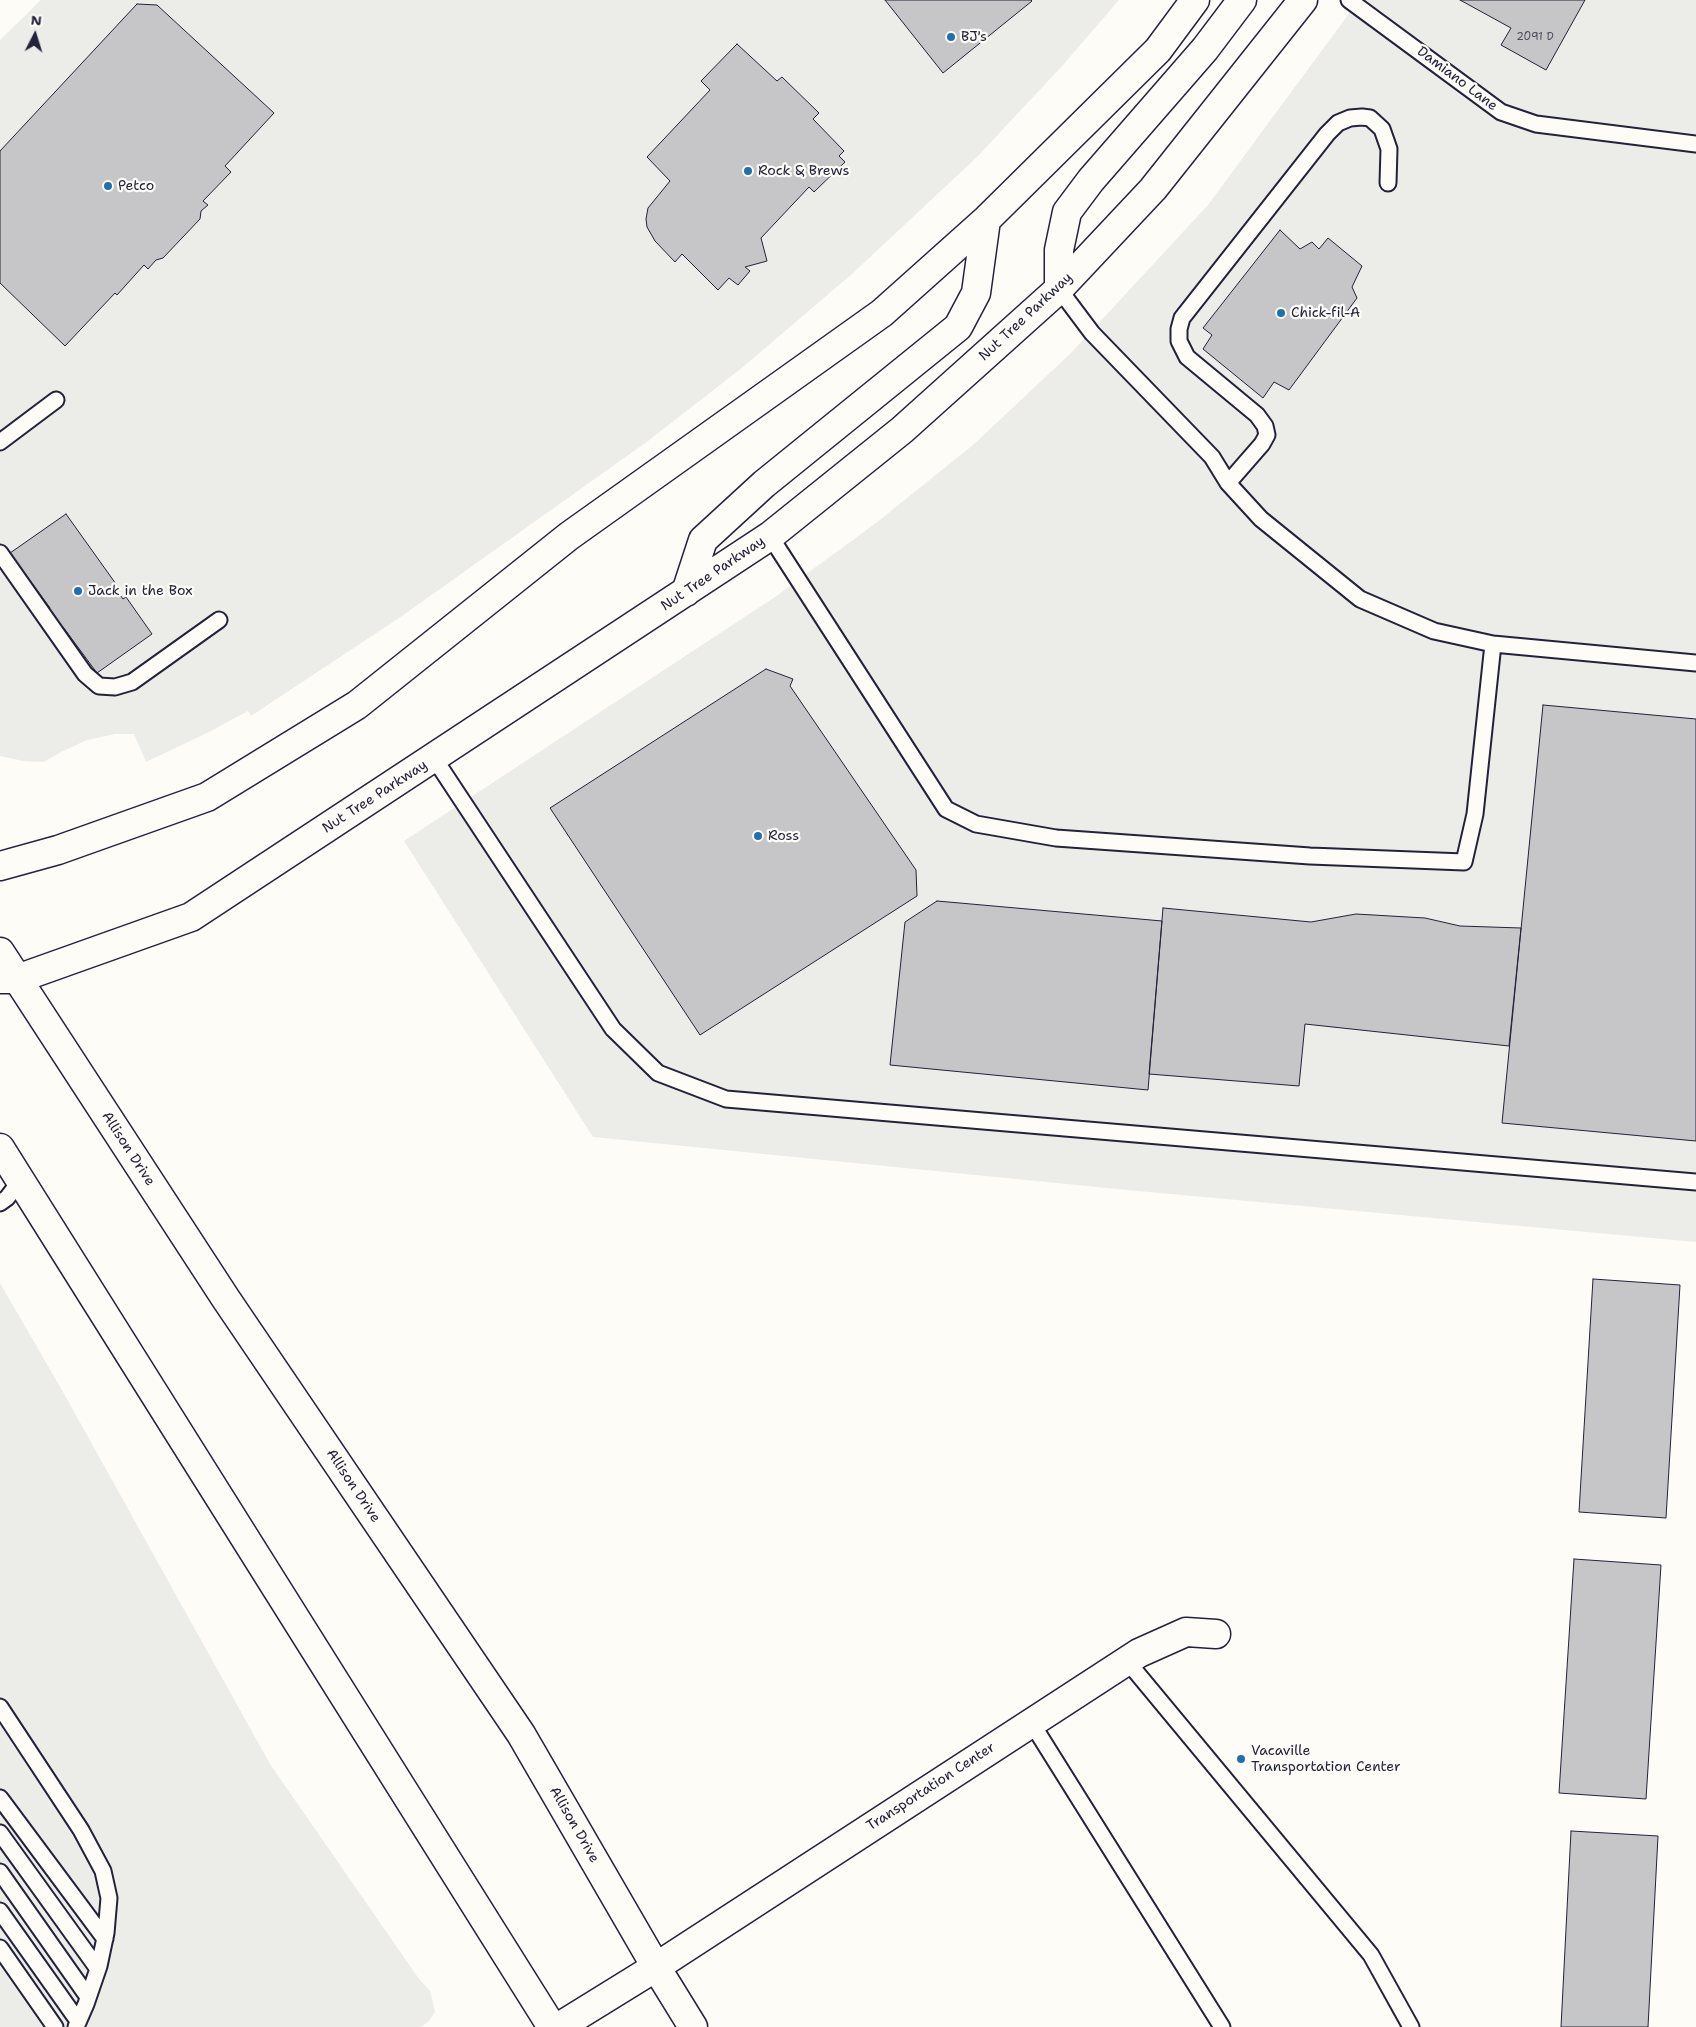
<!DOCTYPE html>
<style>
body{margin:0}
#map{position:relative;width:1696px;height:2027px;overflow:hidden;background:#fdfcf7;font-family:"Shantell Sans",sans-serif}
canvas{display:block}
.north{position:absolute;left:10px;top:10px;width:50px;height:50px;-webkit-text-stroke:4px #fdfcf7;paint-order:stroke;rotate:5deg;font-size:14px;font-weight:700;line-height:20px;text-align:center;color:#22223b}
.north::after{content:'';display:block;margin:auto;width:18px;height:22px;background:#22223b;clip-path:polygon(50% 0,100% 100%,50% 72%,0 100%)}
</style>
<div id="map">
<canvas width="1696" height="2027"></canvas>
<div class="north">N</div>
</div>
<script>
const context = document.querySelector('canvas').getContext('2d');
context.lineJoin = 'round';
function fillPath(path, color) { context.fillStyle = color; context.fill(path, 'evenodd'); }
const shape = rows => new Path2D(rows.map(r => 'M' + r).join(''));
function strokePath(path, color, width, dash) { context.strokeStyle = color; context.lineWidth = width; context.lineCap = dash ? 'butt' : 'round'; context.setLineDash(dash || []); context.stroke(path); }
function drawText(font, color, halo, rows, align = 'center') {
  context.font = font + ' "Shantell Sans",sans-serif'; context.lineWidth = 4.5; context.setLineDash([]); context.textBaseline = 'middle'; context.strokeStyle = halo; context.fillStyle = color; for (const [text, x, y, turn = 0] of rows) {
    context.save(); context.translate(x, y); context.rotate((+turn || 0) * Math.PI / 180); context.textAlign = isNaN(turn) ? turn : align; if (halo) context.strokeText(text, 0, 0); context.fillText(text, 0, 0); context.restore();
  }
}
fillPath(shape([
 [41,0,1119,0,1063,65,977,157,853,273,743,367,648,441,402,616,251,716,248,711,209,732,146,762,134,734,115,734,87,740,61,752,44,762,23,761,0,756,0,40],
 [1359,0,1696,0,1696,1242,1127,1190,593,1137,404,841,775,597,876,523,973,445,1071,353,1208,205],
 [0,1283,63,1392,270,1764,419,1979,430,1991,435,2012,428,2022,421,2027,0,2027]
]), '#ecece9');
const building = shape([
 [885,0,1031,0,1032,1,943,73,885,0],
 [1460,0,1585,0,1546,70,1501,45,1511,28,1460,0],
 [137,4,157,5,274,113,225,166,231,172,203,201,208,205,201,211,200,219,163,258,156,260,148,269,144,265,117,295,115,293,65,346,0,283,0,151,137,4],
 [737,44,777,81,782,77,819,113,813,119,844,151,839,156,845,162,814,192,809,187,761,238,767,261,745,267,750,271,738,285,729,278,718,290,682,254,675,262,655,241,647,227,646,219,648,208,670,181,647,157,710,90,701,81,737,44],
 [1280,230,1300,249,1312,242,1319,249,1328,238,1362,266,1352,287,1357,298,1289,390,1274,382,1263,398,1203,349,1212,335,1203,328,1280,230],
 [66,514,116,584,113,585,123,599,126,597,152,634,97,673,63,627,57,631,44,613,50,608,10,553,66,514],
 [766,669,793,679,790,686,916,870,917,896,700,1035,550,808,766,669],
 [1543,705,1696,719,1696,1141,1502,1123,1543,705],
 [937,901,1162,921,1148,1090,890,1065,905,922,937,901],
 [1163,908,1311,922,1356,914,1425,918,1460,926,1521,928,1509,1046,1305,1024,1299,1086,1149,1074,1163,908],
 [1593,1279,1680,1285,1666,1518,1579,1512,1593,1279],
 [1574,1559,1661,1565,1646,1799,1559,1793,1574,1559],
 [1571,1831,1658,1836,1648,2027,1561,2027,1571,1831]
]);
fillPath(building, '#c6c6c8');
strokePath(building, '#22223b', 1);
const lane = shape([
 [1349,0,1501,112,1536,124,1696,144],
 [1059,289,1092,333,1212,457,1228,483,1261,519,1360,599,1434,631,1493,644,1696,663],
 [0,442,56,400],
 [1228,483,1262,444,1267,435,1265,426,1257,415,1187,357,1179,341,1179,329,1182,318,1327,134,1338,123,1350,118,1362,117,1370,118,1382,129,1389,149,1388,183],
 [770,536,946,809,976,824,1056,838,1310,856,1464,862,1475,814,1493,644],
 [0,553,85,674,99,686,115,687,132,682,219,620],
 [434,758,613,1029,658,1073,726,1099,1696,1182],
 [0,1203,7,1198,20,1181],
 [1127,1661,1371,1955,1411,2027],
 [0,1707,81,1830,103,1871,109,1898,106,1933,99,1966,86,2004,76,2027],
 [1031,1722,1222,2027],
 [0,1798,105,1939],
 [0,1833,98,1969],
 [0,1872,88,1997],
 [0,1911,78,2021],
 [0,1948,55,2027]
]);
const street = shape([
 [559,2027,656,1967,1139,1653,1186,1632,1216,1634]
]);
const secondary = shape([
 [1059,289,1059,250,1067,212,1091,180,1205,49,1242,0],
 [686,592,703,540,764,484,958,327,976,293,986,220],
 [0,866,58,850,207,797,357,705,569,536,882,313,986,220,1158,50,1195,0],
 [0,952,226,1299,521,1734,656,1967,693,2027],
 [0,979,17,979,191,917,770,536,902,430,1059,289,1153,189,1303,0],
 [0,1148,552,2027]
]);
strokePath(lane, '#22223b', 19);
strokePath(street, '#22223b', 31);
strokePath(secondary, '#22223b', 31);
strokePath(lane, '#fdfcf7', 15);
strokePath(street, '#fdfcf7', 28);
strokePath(secondary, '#fdfcf7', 28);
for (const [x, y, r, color] of [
 [951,37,5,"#1f6fb2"],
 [748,171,5,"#1f6fb2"],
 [108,186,5,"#1f6fb2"],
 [1281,313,5,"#1f6fb2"],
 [78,591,5,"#1f6fb2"],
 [758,836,5,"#1f6fb2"],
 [1241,1759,5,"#1f6fb2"]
]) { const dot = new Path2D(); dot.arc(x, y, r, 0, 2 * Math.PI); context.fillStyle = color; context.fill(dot); strokePath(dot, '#fdfcf7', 2); }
drawText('11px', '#4b4b5e', null, [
 ["2091 D",1535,37]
]);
drawText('14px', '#22223b', '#fdfcf7', [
 ["BJ's",961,37],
 ["Rock & Brews",758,171],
 ["Petco",118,186],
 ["Chick-fil-A",1291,313],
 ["Jack in the Box",88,591],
 ["Ross",768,836],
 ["Vacaville",1251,1751],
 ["Transportation Center",1251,1767]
], 'left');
drawText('14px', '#22223b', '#fdfcf7', [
 ["Damiano Lane",1457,79,37],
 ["Nut Tree Parkway",1026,317,-43],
 ["Nut Tree Parkway",713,574,-34],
 ["Nut Tree Parkway",375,797,-33],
 ["Allison Drive",128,1149,57],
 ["Allison Drive",353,1486,56],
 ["Transportation Center",931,1787,-33],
 ["Allison Drive",574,1825,60]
]);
</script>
